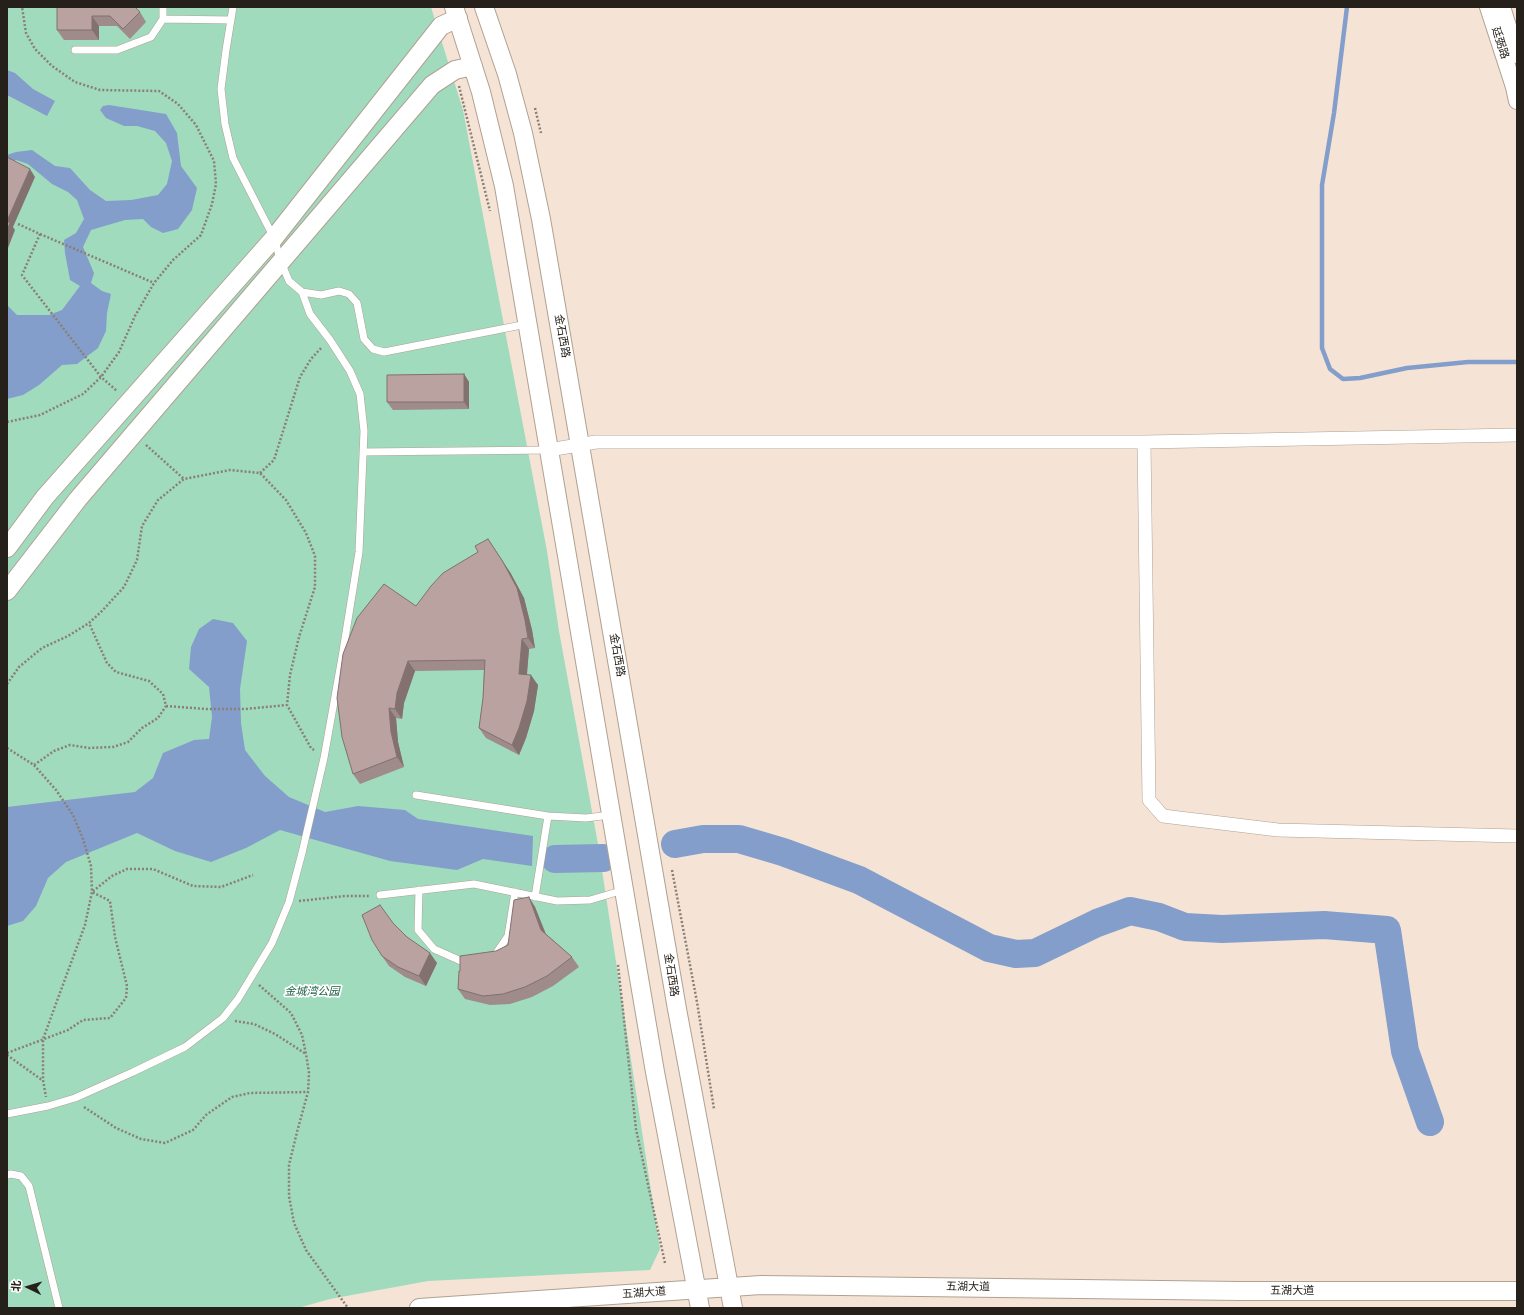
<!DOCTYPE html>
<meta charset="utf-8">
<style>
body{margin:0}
#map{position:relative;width:1524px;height:1315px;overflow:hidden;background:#f5e4d5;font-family:Lora,"Noto Sans SC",serif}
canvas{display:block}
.frame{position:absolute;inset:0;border:8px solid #26201a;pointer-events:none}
.north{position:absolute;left:8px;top:1267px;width:40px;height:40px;-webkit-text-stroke:3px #fff;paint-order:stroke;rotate:275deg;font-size:11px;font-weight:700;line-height:16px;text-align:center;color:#26201a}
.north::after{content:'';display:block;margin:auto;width:14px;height:18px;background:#26201a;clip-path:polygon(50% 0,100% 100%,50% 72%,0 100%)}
</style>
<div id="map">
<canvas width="1524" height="1315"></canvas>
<div class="frame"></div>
<div class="north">北</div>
</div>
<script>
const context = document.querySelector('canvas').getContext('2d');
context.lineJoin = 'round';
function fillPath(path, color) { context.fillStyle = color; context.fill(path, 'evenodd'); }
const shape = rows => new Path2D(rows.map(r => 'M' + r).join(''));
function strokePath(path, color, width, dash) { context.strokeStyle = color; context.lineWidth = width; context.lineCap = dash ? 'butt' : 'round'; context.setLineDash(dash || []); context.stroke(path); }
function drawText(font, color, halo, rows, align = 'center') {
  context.font = font + ' Lora,"Noto Sans SC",serif'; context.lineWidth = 3.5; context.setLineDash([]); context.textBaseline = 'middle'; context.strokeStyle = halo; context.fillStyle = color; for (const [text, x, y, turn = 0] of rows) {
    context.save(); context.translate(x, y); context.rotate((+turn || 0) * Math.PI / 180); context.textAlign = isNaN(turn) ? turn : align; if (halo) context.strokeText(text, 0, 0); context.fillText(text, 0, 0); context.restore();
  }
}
fillPath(shape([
 [7,7,431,7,463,110,547,551,559,631,598,844,660,1249,650,1270,428,1281,330,1299,298,1308,7,1308]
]), '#a0dbbd');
fillPath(shape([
 [7,70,15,73,33,89,55,101,47,116,7,95],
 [109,105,166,114,177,133,181,166,197,188,192,210,178,229,163,233,151,227,143,219,125,220,91,230,83,247,94,273,91,283,102,291,111,294,107,313,106,331,98,348,77,364,62,365,39,385,23,395,7,399,7,305,17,315,49,315,62,310,80,286,70,280,65,253,64,240,76,233,84,219,77,200,68,192,52,184,28,164,16,160,7,165,7,155,16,152,32,150,55,166,70,168,90,190,106,201,131,200,158,195,167,184,172,161,166,143,155,131,137,126,124,126,106,118,100,110,103,106],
 [213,619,233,623,247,641,240,689,241,723,245,750,265,776,289,797,325,812,358,806,405,810,418,819,533,836,532,866,483,859,457,870,390,861,280,830,246,848,211,862,175,851,137,833,66,862,48,878,36,906,23,921,7,926,7,807,135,792,153,778,163,753,194,740,209,739,212,717,209,687,189,669,191,647,199,629]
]), '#839ecb');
strokePath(shape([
 [1347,7,1334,113,1322,185,1322,348,1330,369,1343,379,1360,378,1407,368,1468,362,1517,362]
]), '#839ecb', 4.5);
strokePath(shape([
 [675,844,703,839,739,839,783,852,859,880,989,948,1016,954,1035,953,1097,923,1130,911,1159,917,1185,927,1222,929,1324,925,1387,930,1405,1051,1430,1122],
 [555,859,603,858]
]), '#839ecb', 28);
const service = shape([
 [163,7,163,19,231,20],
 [233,7,226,50,221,89,225,124,233,158,274,238,281,262,289,281,302,292,321,295,339,291,349,294,357,303,364,339,373,349,384,352,527,324],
 [75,50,117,50,151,37,163,19],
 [363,452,549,450],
 [416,795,548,816,586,818,610,815],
 [419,890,418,930,434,949,461,961,468,959],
 [380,895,474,884,557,901,590,900,624,890],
 [535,897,548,816],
 [492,955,495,955,508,936,515,892],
 [7,1114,48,1106,75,1098,133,1072,185,1047,223,1018,238,999,272,943,289,902,302,853,324,758,342,657,359,552,364,431,360,394,350,371,330,340,310,314,302,292],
 [7,1175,11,1174,21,1176,29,1186,59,1308]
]);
const minor = shape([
 [1144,442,1149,800,1163,816,1278,830,1517,836],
 [549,450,596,442,1144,442,1517,435]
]);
const tertiary = shape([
 [1488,7,1514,87,1517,101],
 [1502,7,1517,55]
]);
const secondary = shape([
 [454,7,481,92,504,186,655,1072,700,1308],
 [484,7,507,74,523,133,541,219,677,1009,733,1308],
 [7,548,45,497,274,238,441,26,458,18],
 [7,591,78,499,432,85,455,70,473,66],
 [419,1308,761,1285,1240,1291,1517,1291]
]);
strokePath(service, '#b0a192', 8);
strokePath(minor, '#b0a192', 14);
strokePath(tertiary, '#b0a192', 18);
strokePath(secondary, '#b0a192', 20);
strokePath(shape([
 [459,86,490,211],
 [535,108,541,133],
 [18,224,40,234,22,275,101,377,117,391],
 [40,234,154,283],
 [7,422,40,415,83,394,101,377,119,352,135,316,154,283,173,260,201,235,212,204,216,184,214,161,196,125,178,104,159,91,100,90,75,82,52,66,35,49,26,33,22,7],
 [146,445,184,479],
 [260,473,274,460,300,377,311,359,322,347],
 [7,684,19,667,42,648,68,636,89,623,101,612,124,587,137,560,142,526,158,500,184,479,230,470,260,473,286,500,306,533,315,556,315,587,299,637,290,675,287,705,311,748,314,750],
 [166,706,206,709,245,709,287,705],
 [7,748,34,765,56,790,73,815,83,839,91,866,92,892,85,925,43,1039,43,1080,46,1097],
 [34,765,54,751,70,745,89,748,113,747,128,742,142,728,158,718,166,706,163,694,149,681,116,672,107,663,89,623],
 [672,870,697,1002,714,1109],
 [299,901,345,896,370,896],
 [618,965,636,1129,665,1263],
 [259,985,291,1013,302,1035,306,1054,309,1073,308,1092,297,1132,289,1165,289,1196,294,1223,306,1250,348,1308],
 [235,1021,254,1024,275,1034,306,1054],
 [7,1053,68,1030,83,1020,110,1018,126,998,127,986,115,937,110,901,92,892,112,876,127,869,153,869,193,886,221,887,253,875],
 [7,1055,42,1080],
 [84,1107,116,1128,141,1139,165,1143,193,1130,206,1115,232,1097,250,1093,308,1092]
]), '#8a7f75', 2.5, [2, 2]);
strokePath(service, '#fff', 7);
strokePath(minor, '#fff', 13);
strokePath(tertiary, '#fff', 16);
strokePath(secondary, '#fff', 18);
fillPath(shape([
 [57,7,140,12,146,22,130,39,117,26,99,26,99,40,64,40,57,30],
 [464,374,469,382,469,409,393,410,387,402],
 [510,572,524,598,532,630,535,648,529,649,527,675,538,685,534,711,526,738,519,755,486,738,479,728,483,698,484,670,415,671,404,703,402,719,396,718,398,742,404,767,360,784,353,774,416,606],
 [535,907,546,934,572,957,579,967,553,986,532,997,510,1004,490,1005,465,999,458,989,460,971,508,945],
 [393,923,407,937,437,963,426,986,405,977,389,966,382,956]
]), '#9f8b89');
fillPath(shape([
 [92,16,99,26,99,40,92,30],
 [30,169,35,177,13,227,15,230,8,248,7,247,7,221],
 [464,374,469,382,469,409,464,402],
 [488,539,510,572,524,598,532,630,535,648,528,638],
 [522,639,529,649,526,684,519,674],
 [408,661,415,671,404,703,402,719,395,709,397,693],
 [531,675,538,685,534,711,526,738,519,755,512,745],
 [389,708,396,718,398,742,404,767,397,757,391,732],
 [529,897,535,907,548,940,541,930],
 [430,953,437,963,426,986,419,976]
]), '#82716f');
const building = shape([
 [57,7,135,7,140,12,123,29,110,16,92,16,92,30,57,30,57,7],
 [7,157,30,169,7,221,7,157],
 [7,221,10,223,7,230,7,221],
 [464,374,464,402,387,402,387,375,464,374],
 [488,539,503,562,517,588,525,620,528,638,522,639,519,674,531,675,527,701,519,728,512,745,479,728,483,698,485,660,408,661,397,693,395,709,389,708,391,732,397,757,353,774,342,737,337,698,343,654,357,618,384,584,416,606,431,586,443,573,478,552,475,546,488,539],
 [529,897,541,930,572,957,547,976,525,987,503,994,483,996,458,989,459,971,460,971,460,956,496,951,508,945,514,900,529,897],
 [380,905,393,923,407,937,430,953,419,976,398,967,382,956,372,940,362,915,380,905]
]);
fillPath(building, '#b9a29f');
strokePath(building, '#82716f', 1);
drawText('11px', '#26201a', '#fff', [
 ["廷弼路",1500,43,72],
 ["金石西路",562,336,80],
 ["金石西路",617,655,80],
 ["金石西路",671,975,81],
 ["五湖大道",968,1287,1],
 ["五湖大道",1292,1291],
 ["五湖大道",644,1293,-4]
]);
drawText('italic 11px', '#1c6144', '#fff', [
 ["金城湾公园",312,992]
]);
</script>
